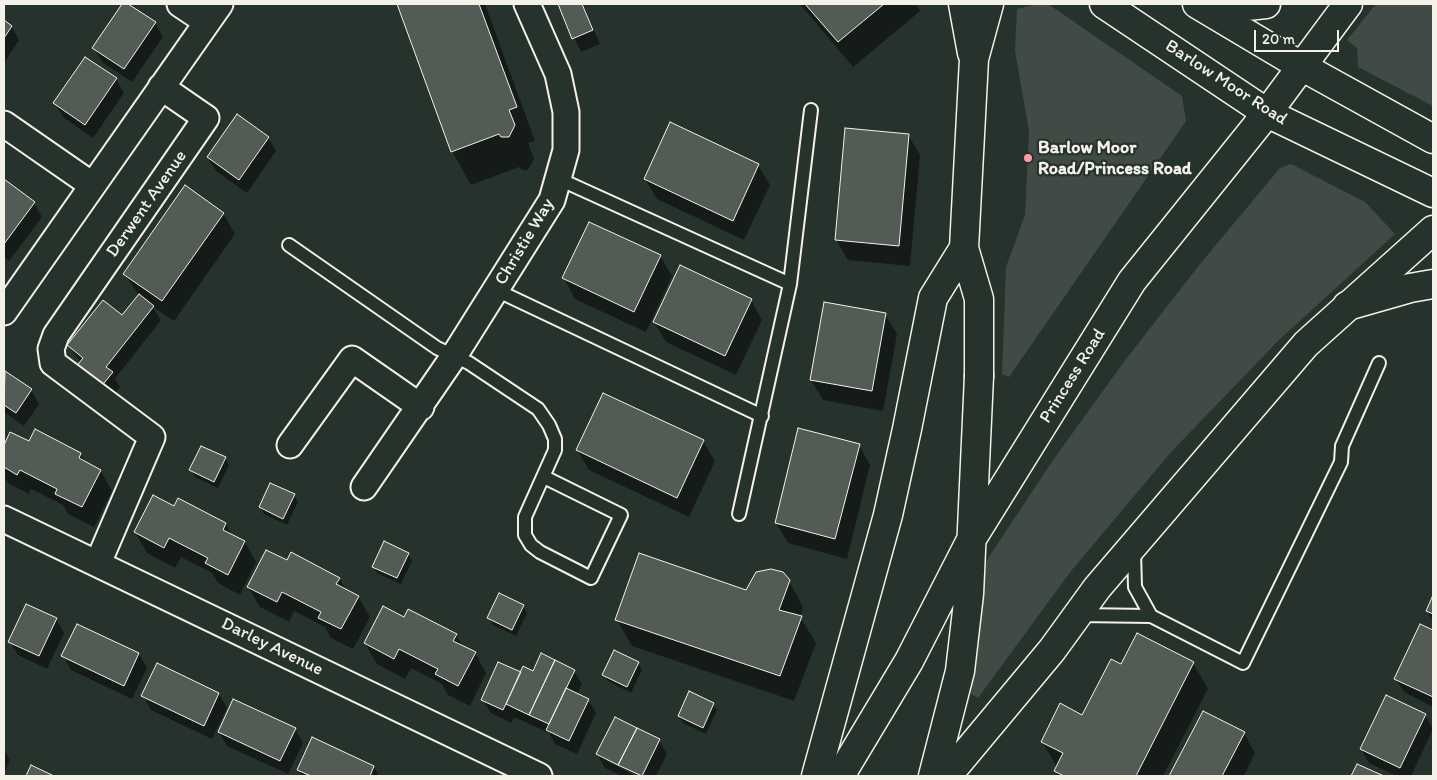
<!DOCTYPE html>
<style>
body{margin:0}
#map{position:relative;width:1437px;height:780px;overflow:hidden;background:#26332d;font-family:Itim,sans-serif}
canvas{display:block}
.frame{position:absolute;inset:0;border:5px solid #f4f1e8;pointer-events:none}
.scale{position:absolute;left:1254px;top:30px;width:85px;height:22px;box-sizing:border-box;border:2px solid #f4f1e8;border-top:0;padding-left:6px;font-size:15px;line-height:18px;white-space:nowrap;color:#f4f1e8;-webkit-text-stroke:4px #26332d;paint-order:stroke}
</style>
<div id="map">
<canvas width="1437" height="780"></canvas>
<div class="frame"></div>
<div class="scale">20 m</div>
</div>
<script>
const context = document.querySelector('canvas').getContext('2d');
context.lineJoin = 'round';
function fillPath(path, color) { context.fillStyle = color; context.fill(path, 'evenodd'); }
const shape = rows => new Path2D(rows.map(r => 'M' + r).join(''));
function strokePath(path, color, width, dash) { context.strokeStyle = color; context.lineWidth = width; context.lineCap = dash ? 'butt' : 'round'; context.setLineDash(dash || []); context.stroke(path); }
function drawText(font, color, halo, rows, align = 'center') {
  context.font = font + ' Itim,sans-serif'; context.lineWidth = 4.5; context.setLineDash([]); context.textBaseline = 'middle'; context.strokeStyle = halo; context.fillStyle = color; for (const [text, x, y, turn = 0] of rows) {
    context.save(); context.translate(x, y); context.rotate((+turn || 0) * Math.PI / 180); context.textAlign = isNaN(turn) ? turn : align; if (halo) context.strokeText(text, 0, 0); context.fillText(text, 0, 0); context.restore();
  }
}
fillPath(shape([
 [1037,4,1048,4,1182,96,1186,121,1009,377,1002,374,1006,267,1025,215,1029,131,1015,51,1017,9],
 [1376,4,1433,4,1433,106,1358,67,1357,48,1347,40],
 [1291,164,1365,202,1395,234,1280,339,1172,451,1071,571,978,698,971,694,983,566,1051,463,1123,363,1200,264,1280,168]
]), '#414b45');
fillPath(shape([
 [124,4,155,23,163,37,132,82,102,62,94,48],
 [398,4,485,4,535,141,528,143,534,159,528,170,522,170,519,167,471,185,452,151],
 [559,4,583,4,600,44,581,52],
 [800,4,916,4,920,11,853,67],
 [4,22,11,26,19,40,4,63],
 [116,79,124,93,93,138,63,117,55,103],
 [908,135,920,155,910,266,848,260,836,240],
 [268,137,276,151,247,193,216,171,208,158],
 [758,165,770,185,744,240,657,199,645,179],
 [4,181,34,203,42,217,9,261,4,257],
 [223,213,235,234,174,321,152,306,161,320,115,379,120,387,109,401,69,346,122,317,139,296,125,274],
 [660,256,672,276,646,332,575,299,564,278],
 [751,300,762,320,736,375,666,342,654,322],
 [885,314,897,334,883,411,823,400,811,380],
 [6,373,31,390,39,404,24,426,4,412,4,376],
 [11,433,29,443,80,454,86,463,101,471,112,491,94,527,68,514,63,505,31,489,29,494,8,483,4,476,4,448],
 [703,441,715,461,689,517,589,470,577,450],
 [859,445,870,465,847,559,788,543,776,523],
 [225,458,229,465,218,488,195,477,191,470],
 [294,495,298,502,287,525,264,514,260,507],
 [226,524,232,536,245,542,256,562,240,595,218,583,212,573,181,557,175,568,147,553,135,532],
 [408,554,412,561,401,584,377,573,374,567],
 [288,562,339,578,346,590,358,596,370,617,353,649,331,638,325,627,294,611,289,622,260,607,248,587],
 [789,581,803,607,800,617,816,643,794,701,632,646,617,620],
 [1433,598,1433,621,1427,611],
 [523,606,527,613,516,636,493,625,489,618],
 [56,619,64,633,47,669,18,655,10,642],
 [78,626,139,654,147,668,132,699,71,670,63,656],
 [1421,626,1433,631,1433,707,1404,692,1396,679],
 [456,635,463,647,475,653,486,673,470,706,448,695,442,684,411,668,405,679,377,664,365,643],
 [638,663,642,670,631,693,608,681,604,675],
 [1193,663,1208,689,1163,776,1058,776,1055,771,1057,767,1042,742,1083,716,1122,666],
 [574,671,582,684,577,694,588,700,596,713,577,754,555,744,549,733,514,717,511,723,491,713,482,699,521,674],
 [219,694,227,708,212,739,151,710,143,696],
 [713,704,717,710,706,734,683,723,679,716],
 [1203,713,1244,733,1255,753,1244,776,1171,776],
 [1425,715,1433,729,1411,776,1397,776,1369,763,1361,749],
 [615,718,659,740,667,754,656,776,642,776,607,759,607,761,636,776,621,776,605,768,597,754],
 [295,729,303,743,288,774,227,746,219,732],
 [313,739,374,767,379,776,302,776,298,770],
 [4,749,10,760,4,774]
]), '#0007');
const building = shape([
 [122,4,128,4,156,22,124,69,92,48,122,4],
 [397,4,479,4,517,107,509,110,515,125,509,137,501,137,499,134,451,152,397,4],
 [558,4,582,4,593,30,572,39,558,4],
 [805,4,884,4,838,42,805,4],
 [4,20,12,26,4,38,4,20],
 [85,57,117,78,85,125,53,103,85,57],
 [237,114,269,137,239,180,207,157,237,114],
 [670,122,759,164,733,221,644,179,670,122],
 [845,128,909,134,899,246,835,240,845,128],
 [4,179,35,202,4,244,4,179],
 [185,185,224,213,162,301,123,274,185,185],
 [589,222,661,255,634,312,562,278,589,222],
 [680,265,752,299,725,356,653,322,680,265],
 [139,294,154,306,106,367,113,372,100,388,75,368,83,358,67,345,103,300,122,315,139,294],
 [824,302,886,313,872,391,810,380,824,302],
 [5,371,32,389,16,413,4,405,5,371],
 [603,393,704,440,677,498,576,450,603,393],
 [798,428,860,444,835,539,775,523,798,428],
 [35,429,81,453,79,458,101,470,82,507,55,494,57,489,20,470,17,475,4,467,4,445,10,432,29,441,35,429],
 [201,446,226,457,214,482,189,470,201,446],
 [270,483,295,494,283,519,259,507,270,483],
 [153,495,174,506,178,498,226,523,223,530,245,541,228,575,205,563,208,558,169,538,164,548,134,532,153,495],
 [384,541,409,553,397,578,372,567,384,541],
 [266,550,287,560,291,552,340,578,336,584,359,596,341,629,318,618,321,612,282,592,277,602,247,587,266,550],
 [639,553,746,590,756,572,771,569,783,572,790,580,779,610,802,616,780,676,615,620,639,553],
 [499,593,524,605,512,630,487,618,499,593],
 [1433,595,1433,614,1426,611,1433,595],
 [26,604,57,618,39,656,8,642,26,604],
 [383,606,404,617,408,609,457,634,453,641,476,652,458,686,435,674,438,669,399,649,394,659,364,643,383,606],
 [77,624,139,653,124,686,61,656,77,624],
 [1420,624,1433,630,1433,697,1394,679,1420,624],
 [1137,633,1194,662,1136,776,1064,776,1054,771,1063,753,1041,742,1060,703,1082,715,1111,659,1121,664,1137,633],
 [614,650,639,662,627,687,602,675,614,650],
 [541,653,555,660,529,715,506,704,523,666,533,671,541,653],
 [555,660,575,670,549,724,529,715,555,660],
 [498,662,521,672,503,710,481,700,498,662],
 [157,663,219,693,204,726,141,696,157,663],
 [566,688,589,699,569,741,546,730,566,688],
 [689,691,714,703,703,728,678,716,689,691],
 [1386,695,1426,714,1400,768,1360,749,1386,695],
 [233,699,296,728,280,761,218,732,233,699],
 [1203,711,1245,732,1222,776,1169,776,1203,711],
 [615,717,637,728,618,765,596,754,615,717],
 [637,728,660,739,642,776,618,765,637,728],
 [312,737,374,766,370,776,311,776,297,770,312,737],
 [1357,764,1384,776,1351,776,1357,764],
 [31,765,54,776,26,776,31,765]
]);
fillPath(building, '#525c55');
strokePath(building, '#f4f1e8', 1);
const service = shape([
 [559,179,790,284],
 [289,245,437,348,469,363,538,409,549,425,555,439,555,450,525,517,525,535,531,545,540,552,591,578,621,515,544,477],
 [496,290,762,416],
 [739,514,790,284,811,110],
 [1134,551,1135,587,1151,616,1243,663,1341,462,1342,446,1379,363],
 [1077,615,1151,616]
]);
const minor = shape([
 [180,4,207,22],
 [4,124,92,185],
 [4,312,220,4],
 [290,445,352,359,421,407],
 [364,487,454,356,552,200,566,150,566,112,558,74,527,4],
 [4,519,539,776],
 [98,563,152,437,53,363,51,349,56,335,206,118,161,87]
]);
const primary = shape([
 [963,4,972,53],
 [1104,4,1267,113,1433,193],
 [1197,4,1301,66,1433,139],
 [1222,4,1247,6,1266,4],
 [1347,306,1410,288,1433,284],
 [979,376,979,299,964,248,974,59,989,4],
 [816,776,888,515,907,429,933,298,964,248]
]);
const trunk = shape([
 [840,776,909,661,971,540,1132,281,1267,113,1348,4],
 [933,776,960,671,969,594,979,376],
 [947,776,1052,650,1097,588,1306,344,1433,230]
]);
strokePath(service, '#f4f1e8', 16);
strokePath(minor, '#f4f1e8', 29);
strokePath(primary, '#f4f1e8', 31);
strokePath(trunk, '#f4f1e8', 31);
strokePath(service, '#26332d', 12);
strokePath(minor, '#26332d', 25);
strokePath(primary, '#26332d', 28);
strokePath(trunk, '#26332d', 28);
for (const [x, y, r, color] of [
 [1028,158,5,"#ff9aa2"]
]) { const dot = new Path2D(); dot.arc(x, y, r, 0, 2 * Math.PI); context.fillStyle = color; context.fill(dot); strokePath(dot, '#26332d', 2); }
drawText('18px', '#f4f1e8', '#26332d', [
 ["Barlow Moor Road",1226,83,33],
 ["Derwent Avenue",147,204,-55],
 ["Christie Way",525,242,-59],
 ["Princess Road",1073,376,-58],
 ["Darley Avenue",272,647,26]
]);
drawText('bold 18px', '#f4f1e8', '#26332d', [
 ["Barlow Moor",1038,148],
 ["Road/Princess Road",1038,169]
], 'left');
</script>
